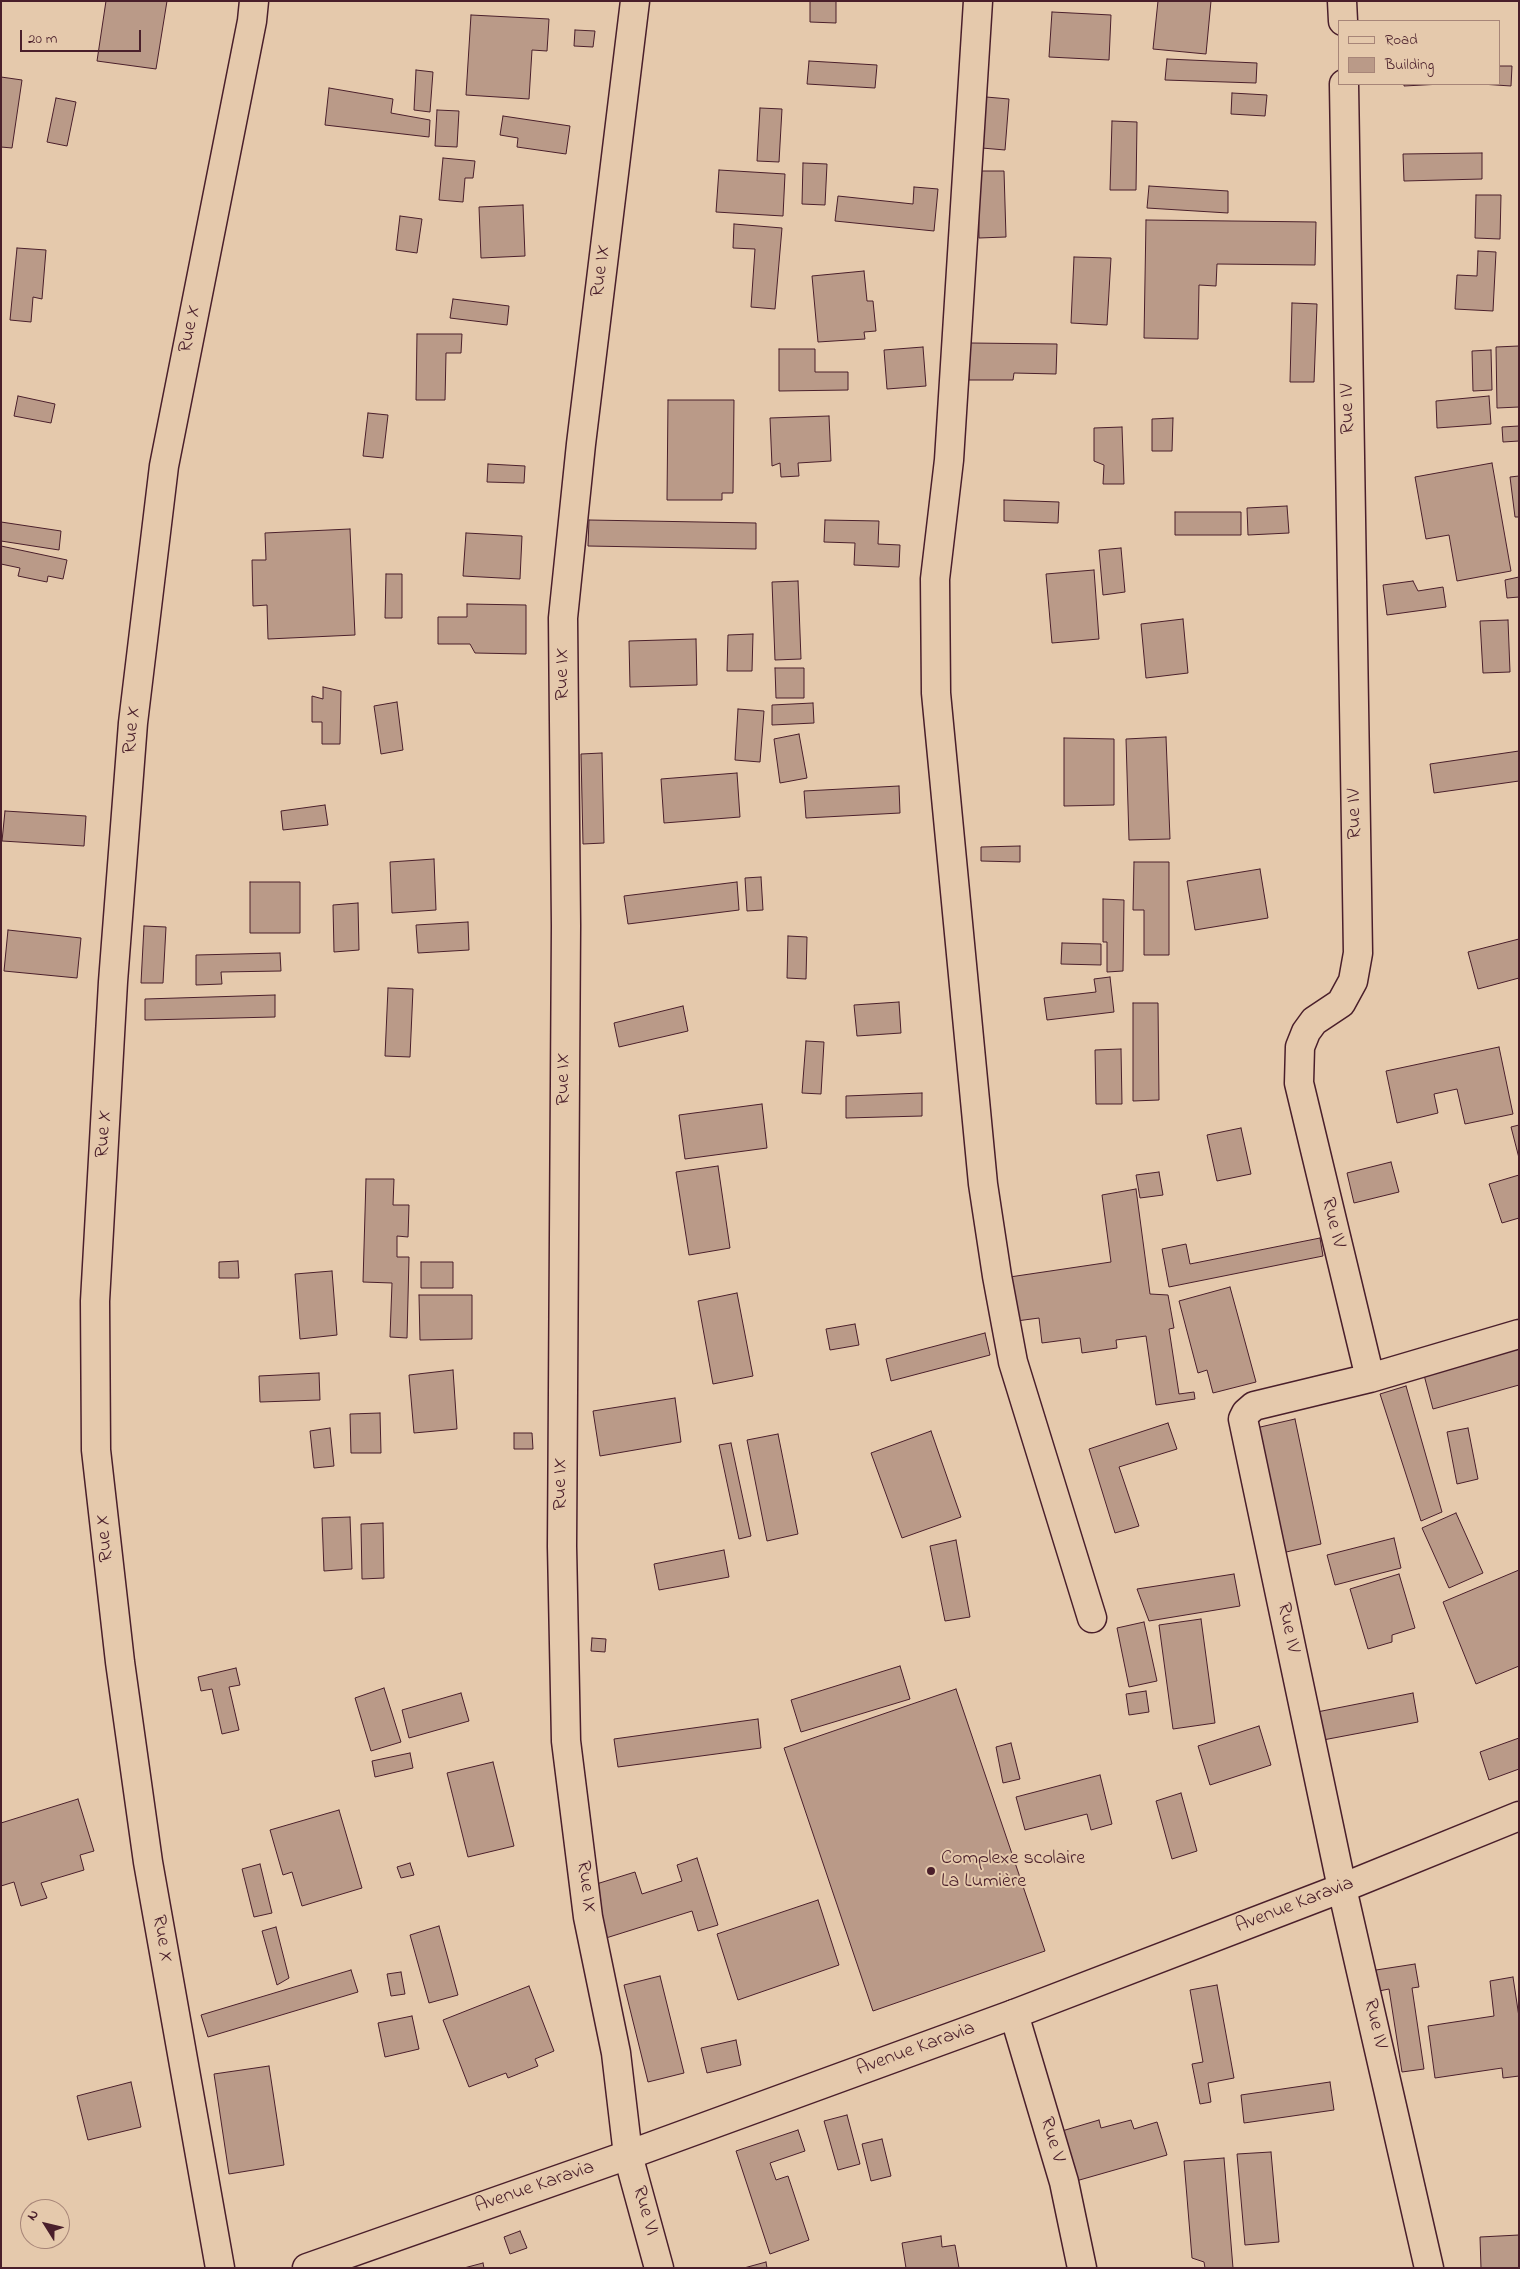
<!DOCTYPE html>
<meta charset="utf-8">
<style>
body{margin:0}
#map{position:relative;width:1520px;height:2269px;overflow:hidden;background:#e5c9ac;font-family:"Indie Flower",sans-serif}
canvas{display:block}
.frame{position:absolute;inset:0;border:2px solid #4a1f2b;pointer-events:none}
.legend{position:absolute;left:1338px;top:20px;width:162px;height:65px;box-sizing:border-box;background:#e5c9ac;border:1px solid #a78578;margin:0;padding:6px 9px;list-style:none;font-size:15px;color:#4a1f2b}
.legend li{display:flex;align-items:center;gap:10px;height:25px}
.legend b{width:25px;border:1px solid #a78578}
.north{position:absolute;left:20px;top:2199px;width:50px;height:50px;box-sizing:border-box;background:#e5c9ac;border:1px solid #a78578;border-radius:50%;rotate:306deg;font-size:14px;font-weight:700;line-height:20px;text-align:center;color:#4a1f2b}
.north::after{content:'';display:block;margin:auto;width:18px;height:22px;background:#4a1f2b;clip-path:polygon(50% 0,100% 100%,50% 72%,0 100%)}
.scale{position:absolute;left:20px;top:30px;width:121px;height:22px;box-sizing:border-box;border:2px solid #4a1f2b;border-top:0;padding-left:6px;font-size:15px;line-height:18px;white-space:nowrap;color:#4a1f2b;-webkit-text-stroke:4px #e5c9ac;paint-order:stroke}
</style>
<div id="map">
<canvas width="1520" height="2269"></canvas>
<div class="frame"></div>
<ul class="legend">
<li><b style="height:6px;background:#e5c9ac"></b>Road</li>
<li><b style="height:14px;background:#ba9a88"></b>Building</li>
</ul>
<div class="north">N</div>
<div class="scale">20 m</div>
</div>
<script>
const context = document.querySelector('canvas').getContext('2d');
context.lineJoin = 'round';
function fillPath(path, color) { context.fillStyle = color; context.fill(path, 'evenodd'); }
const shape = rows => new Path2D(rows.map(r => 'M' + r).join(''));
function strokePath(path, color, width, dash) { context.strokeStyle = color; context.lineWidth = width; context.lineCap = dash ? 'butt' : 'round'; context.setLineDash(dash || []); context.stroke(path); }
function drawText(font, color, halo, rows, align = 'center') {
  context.font = font + ' "Indie Flower",sans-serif'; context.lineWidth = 4; context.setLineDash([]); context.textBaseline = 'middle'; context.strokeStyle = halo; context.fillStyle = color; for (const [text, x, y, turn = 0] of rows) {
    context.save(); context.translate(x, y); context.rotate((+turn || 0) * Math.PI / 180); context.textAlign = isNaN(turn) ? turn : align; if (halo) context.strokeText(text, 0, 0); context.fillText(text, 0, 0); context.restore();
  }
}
const building = shape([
 [106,1,167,1,156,69,97,61,106,1],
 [810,1,836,1,836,23,810,22,810,1],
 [1158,1,1211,1,1206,54,1153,49,1158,1],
 [1052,12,1111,15,1109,60,1049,57,1052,12],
 [471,15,549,19,547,51,532,50,529,99,466,95,471,15],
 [575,30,595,31,593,47,574,46,575,30],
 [1167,59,1257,63,1256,83,1165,80,1167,59],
 [809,61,877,65,875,88,807,84,809,61],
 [1499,66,1512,66,1511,86,1481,84,1499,84,1499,66],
 [416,70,433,72,430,112,414,110,416,70],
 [1,77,22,80,12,148,1,147,1,77],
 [1404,84,1442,84,1404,86,1404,84],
 [329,88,393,99,391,113,430,120,429,137,325,125,329,88],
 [1232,93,1267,95,1265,116,1231,114,1232,93],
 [986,97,1009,99,1005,150,982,148,986,97],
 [56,98,76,102,67,146,47,142,56,98],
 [760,108,782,109,779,162,757,161,760,108],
 [437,110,459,111,457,147,435,146,437,110],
 [503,116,570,126,566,154,517,147,518,138,500,135,503,116],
 [1112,121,1137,122,1136,190,1110,190,1112,121],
 [1482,153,1482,179,1404,181,1403,154,1482,153],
 [443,158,475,161,473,178,465,178,463,202,439,200,443,158],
 [803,163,827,164,825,205,802,204,803,163],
 [719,170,785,174,783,216,716,212,719,170],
 [978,171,1004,171,1006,237,979,238,978,171],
 [1149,186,1228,191,1228,213,1147,208,1149,186],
 [914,187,938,189,934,231,835,221,838,196,913,204,914,187],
 [1476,195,1501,195,1500,239,1475,238,1476,195],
 [523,205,525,256,481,258,479,207,523,205],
 [400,216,422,219,417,253,396,250,400,216],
 [1146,220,1316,222,1315,265,1217,264,1216,286,1199,285,1198,339,1144,338,1146,220],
 [734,224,782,228,775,309,751,307,755,249,733,248,734,224],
 [17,248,46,250,42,299,33,297,31,322,10,320,17,248],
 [1478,251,1496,252,1493,311,1455,309,1457,275,1477,276,1478,251],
 [1074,257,1111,258,1107,325,1071,323,1074,257],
 [864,271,867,301,873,301,876,331,864,332,865,339,818,342,812,276,864,271],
 [453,299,509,306,507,325,450,318,453,299],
 [1292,303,1317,304,1314,382,1290,382,1292,303],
 [417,334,462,334,461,353,446,353,445,400,416,400,417,334],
 [970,343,1057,344,1056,374,1014,373,1013,380,969,380,970,343],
 [1519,346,1519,407,1497,408,1496,347,1519,346],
 [923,347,926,386,887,389,884,350,923,347],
 [779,349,815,349,815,372,848,372,848,390,779,391,779,349],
 [1491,350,1492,390,1473,391,1472,351,1491,350],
 [18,396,55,404,51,423,14,416,18,396],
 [1489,396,1491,424,1437,428,1436,401,1489,396],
 [668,400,734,400,733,493,722,493,722,500,667,500,668,400],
 [368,413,388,415,383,458,363,456,368,413],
 [829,416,831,461,798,463,799,476,781,477,780,463,772,466,770,418,829,416],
 [1173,418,1172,451,1152,451,1152,419,1173,418],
 [1519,426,1519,441,1503,442,1502,427,1519,426],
 [1122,427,1124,484,1103,484,1104,465,1094,461,1094,428,1122,427],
 [1492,463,1511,571,1457,581,1449,535,1426,539,1415,477,1492,463],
 [488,464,525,466,524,483,487,482,488,464],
 [1519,476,1519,517,1515,517,1510,477,1519,476],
 [1004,500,1059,502,1058,523,1004,521,1004,500],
 [1287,506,1289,533,1248,535,1247,508,1287,506],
 [1175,512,1241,512,1241,535,1175,535,1175,512],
 [589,520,756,523,756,549,588,546,589,520],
 [825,520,879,521,878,544,900,545,899,567,854,565,855,543,824,542,825,520],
 [1,522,61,531,59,550,1,541,1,522],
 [350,529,355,635,268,639,267,605,253,606,252,560,266,560,265,533,350,529],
 [466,533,522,536,520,579,463,576,466,533],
 [1,546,67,560,63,579,48,576,47,582,18,576,20,568,1,564,1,546],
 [1121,548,1125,592,1103,595,1099,550,1121,548],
 [1094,570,1099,639,1052,643,1046,574,1094,570],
 [386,574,402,574,402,618,385,618,386,574],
 [1519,577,1519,597,1507,598,1505,580,1519,577],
 [798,581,801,659,775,660,772,582,798,581],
 [1413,581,1418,591,1443,587,1446,607,1387,615,1383,585,1413,581],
 [467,604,526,605,526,654,475,653,470,644,438,644,438,617,467,617,467,604],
 [1183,619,1188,673,1146,678,1141,624,1183,619],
 [1508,620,1510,672,1483,673,1480,621,1508,620],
 [753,634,752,671,727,671,728,635,753,634],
 [696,639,697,685,630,687,629,641,696,639],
 [775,668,804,668,804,698,776,698,775,668],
 [323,687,341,691,340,744,322,744,322,722,312,722,312,696,323,699,323,687],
 [397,702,403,750,381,754,374,706,397,702],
 [813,703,814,723,772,725,772,705,813,703],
 [738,709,764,711,760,762,735,760,738,709],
 [799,734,807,778,780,783,774,739,799,734],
 [1166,737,1170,839,1129,840,1126,739,1166,737],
 [1064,738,1114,739,1114,805,1064,806,1064,738],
 [1519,751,1519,781,1434,793,1430,764,1519,751],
 [602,753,604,843,583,844,581,754,602,753],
 [737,773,740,817,664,823,661,779,737,773],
 [899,786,900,813,806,818,804,791,899,786],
 [325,805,328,825,283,830,281,811,325,805],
 [5,811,86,816,84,846,2,841,5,811],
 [1020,846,1020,862,981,861,981,847,1020,846],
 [434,859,436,910,392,913,390,862,434,859],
 [1134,862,1169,862,1169,955,1144,955,1144,910,1133,910,1134,862],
 [1260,869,1268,918,1195,930,1187,881,1260,869],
 [761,877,763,910,747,911,745,878,761,877],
 [250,882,300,882,300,933,250,933,250,882],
 [737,882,739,910,628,924,624,896,737,882],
 [1103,899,1124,900,1123,971,1107,972,1107,942,1103,942,1103,899],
 [358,903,359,950,334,952,333,905,358,903],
 [468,922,469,950,418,953,416,925,468,922],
 [144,926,166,927,163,983,141,983,144,926],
 [8,930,81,938,77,978,4,971,8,930],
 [788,936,807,937,806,979,787,978,788,936],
 [1519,939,1519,978,1478,989,1468,952,1519,939],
 [1062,943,1101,944,1101,965,1061,964,1062,943],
 [280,953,281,971,221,972,222,984,196,985,196,955,280,953],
 [1110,977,1114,1012,1047,1020,1044,998,1096,992,1094,979,1110,977],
 [388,988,413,989,410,1057,385,1056,388,988],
 [275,995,275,1017,145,1020,145,999,275,995],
 [899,1002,901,1033,857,1036,854,1005,899,1002],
 [1133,1003,1158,1003,1159,1100,1133,1101,1133,1003],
 [683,1006,688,1031,619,1047,614,1023,683,1006],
 [806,1041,824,1042,821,1094,802,1093,806,1041],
 [1499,1047,1513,1114,1465,1124,1457,1089,1434,1094,1438,1113,1397,1123,1386,1071,1499,1047],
 [1121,1049,1122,1104,1096,1104,1095,1050,1121,1049],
 [922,1093,922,1116,846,1118,846,1096,922,1093],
 [762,1104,767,1148,685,1159,679,1115,762,1104],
 [1519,1125,1519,1158,1511,1127,1519,1125],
 [1241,1128,1251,1174,1217,1181,1207,1135,1241,1128],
 [1391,1162,1399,1192,1354,1203,1347,1173,1391,1162],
 [718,1166,730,1248,689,1255,676,1172,718,1166],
 [1159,1172,1163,1195,1140,1198,1136,1175,1159,1172],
 [1519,1175,1519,1218,1502,1223,1489,1184,1519,1175],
 [366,1179,394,1179,393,1205,409,1205,408,1237,397,1236,397,1257,409,1257,407,1338,390,1337,392,1283,363,1282,366,1179],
 [1136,1189,1150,1294,1168,1295,1174,1328,1169,1329,1179,1394,1194,1392,1195,1399,1156,1405,1146,1336,1116,1340,1117,1348,1082,1353,1080,1338,1042,1343,1039,1318,1009,1322,1003,1278,1111,1262,1102,1195,1136,1189],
 [1320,1238,1323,1256,1169,1287,1162,1249,1186,1244,1190,1264,1320,1238],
 [238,1261,239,1278,219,1278,219,1262,238,1261],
 [421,1262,453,1262,453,1288,421,1288,421,1262],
 [332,1271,337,1335,300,1339,295,1274,332,1271],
 [1230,1287,1256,1382,1213,1393,1207,1370,1198,1373,1179,1301,1230,1287],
 [737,1293,753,1376,713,1384,698,1301,737,1293],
 [419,1295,472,1295,472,1339,420,1340,419,1295],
 [855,1324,859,1345,830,1350,826,1329,855,1324],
 [985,1333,990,1355,891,1381,886,1359,985,1333],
 [1519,1349,1519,1385,1433,1409,1424,1375,1519,1349],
 [453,1370,457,1429,414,1433,409,1375,453,1370],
 [319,1373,320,1400,260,1402,259,1376,319,1373],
 [1406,1386,1442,1512,1421,1521,1380,1394,1406,1386],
 [675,1398,681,1442,600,1456,593,1411,675,1398],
 [380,1413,381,1453,351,1453,350,1414,380,1413],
 [1295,1419,1321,1544,1282,1553,1256,1428,1295,1419],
 [1168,1423,1177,1449,1119,1467,1139,1526,1115,1533,1089,1449,1168,1423],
 [330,1428,334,1466,314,1468,310,1431,330,1428],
 [1468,1428,1478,1479,1457,1484,1447,1432,1468,1428],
 [931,1431,961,1517,902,1538,871,1453,931,1431],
 [514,1433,532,1433,533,1449,514,1449,514,1433],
 [778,1434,798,1534,767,1541,747,1440,778,1434],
 [731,1443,751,1536,739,1539,719,1445,731,1443],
 [1456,1513,1483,1573,1449,1588,1422,1528,1456,1513],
 [350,1517,352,1569,324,1571,322,1518,350,1517],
 [383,1523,384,1578,362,1579,361,1524,383,1523],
 [1394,1538,1401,1568,1335,1585,1327,1555,1394,1538],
 [956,1540,970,1617,945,1621,930,1546,956,1540],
 [724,1550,729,1577,659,1590,654,1564,724,1550],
 [1519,1570,1519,1666,1476,1684,1443,1602,1519,1570],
 [1234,1574,1240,1606,1149,1621,1137,1589,1234,1574],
 [1399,1574,1415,1628,1392,1635,1392,1642,1368,1649,1350,1589,1399,1574],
 [1201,1619,1215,1723,1173,1729,1159,1625,1201,1619],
 [1144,1622,1157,1681,1129,1687,1117,1628,1144,1622],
 [592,1638,606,1639,605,1652,591,1651,592,1638],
 [900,1666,910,1699,801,1732,791,1700,900,1666],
 [236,1668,240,1685,229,1687,239,1730,222,1734,212,1689,201,1691,198,1677,236,1668],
 [384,1688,401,1742,371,1751,355,1698,384,1688],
 [956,1689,1045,1951,873,2011,784,1748,956,1689],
 [1146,1691,1149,1712,1129,1715,1126,1694,1146,1691],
 [461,1693,469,1721,409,1738,402,1710,461,1693],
 [1413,1693,1418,1722,1323,1740,1317,1712,1413,1693],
 [758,1719,761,1748,618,1767,614,1739,758,1719],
 [1259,1726,1271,1765,1210,1785,1198,1746,1259,1726],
 [1519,1738,1519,1769,1489,1780,1480,1752,1519,1738],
 [1011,1743,1020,1779,1003,1783,996,1747,1011,1743],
 [410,1753,413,1768,375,1777,372,1761,410,1753],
 [493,1762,514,1846,468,1857,447,1773,493,1762],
 [1100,1775,1112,1824,1091,1830,1087,1814,1025,1830,1016,1797,1100,1775],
 [1181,1793,1197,1851,1172,1859,1156,1801,1181,1793],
 [78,1799,94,1851,80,1855,84,1870,41,1883,47,1898,21,1906,14,1882,1,1886,1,1823,78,1799],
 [339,1810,362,1888,302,1906,292,1872,283,1875,270,1830,339,1810],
 [697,1858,718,1925,698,1931,692,1911,606,1938,590,1886,635,1872,642,1894,682,1881,677,1865,697,1858],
 [410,1863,414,1875,401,1878,397,1867,410,1863],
 [260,1864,272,1913,254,1917,242,1869,260,1864],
 [818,1900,839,1965,738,2000,717,1934,818,1900],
 [439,1926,458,1995,429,2003,410,1935,439,1926],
 [276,1927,289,1978,277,1985,262,1931,276,1927],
 [1415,1964,1419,1987,1412,1988,1424,2069,1402,2072,1389,1989,1379,1991,1376,1970,1415,1964],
 [351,1970,358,1992,208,2037,201,2015,351,1970],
 [401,1972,405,1994,391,1996,387,1974,401,1972],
 [660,1976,684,2073,648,2082,624,1985,660,1976],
 [1513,1977,1519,2017,1519,2076,1503,2078,1502,2068,1435,2078,1428,2026,1494,2016,1490,1981,1513,1977],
 [1217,1985,1234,2078,1208,2083,1211,2102,1200,2104,1192,2064,1203,2062,1190,1990,1217,1985],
 [529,1986,554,2051,535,2059,538,2066,508,2078,506,2073,469,2087,443,2020,529,1986],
 [412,2016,419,2049,385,2057,378,2023,412,2016],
 [736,2040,741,2065,707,2073,701,2048,736,2040],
 [269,2066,284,2165,229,2174,214,2074,269,2066],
 [131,2082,141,2127,88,2140,77,2096,131,2082],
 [1330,2082,1334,2110,1244,2123,1241,2095,1330,2082],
 [847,2115,860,2164,838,2170,824,2121,847,2115],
 [1099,2120,1101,2128,1131,2120,1134,2129,1157,2122,1167,2155,1076,2181,1062,2131,1099,2120],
 [798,2130,805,2151,770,2163,776,2180,788,2176,809,2240,770,2254,736,2151,798,2130],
 [882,2139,891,2176,871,2181,862,2144,882,2139],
 [1271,2152,1279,2242,1245,2245,1237,2154,1271,2152],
 [1224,2158,1233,2268,1205,2268,1204,2262,1192,2258,1184,2161,1224,2158],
 [520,2231,527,2248,510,2254,504,2237,520,2231],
 [1519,2235,1519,2268,1481,2268,1480,2237,1519,2235],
 [941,2236,942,2247,955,2245,959,2268,906,2268,902,2243,941,2236],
 [766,2262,767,2268,744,2268,766,2262],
 [483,2263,484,2268,464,2268,483,2263]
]);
fillPath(building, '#ba9a88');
strokePath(building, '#4a1f2b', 1);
const minor = shape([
 [635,1,581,444,563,618,566,926,562,1546,566,1741,588,1917,616,2053,628,2155,659,2268],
 [978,1,949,460,935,579,936,693,983,1184,997,1276,1013,1362,1092,1618],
 [1342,1,1343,21],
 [1344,84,1358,953,1353,981,1341,1003,1314,1021,1306,1032,1300,1047,1299,1083,1370,1378],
 [1014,2014,1064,2182,1082,2268],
 [220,2268,148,1862,120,1662,96,1450,95,1301,113,982,133,723,164,466,252,21,254,1],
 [1429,2268,1342,1888,1243,1419,1246,1413,1254,1406,1370,1378,1519,1334]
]);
const tertiary = shape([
 [307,2268,628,2155,1014,2014,1342,1888,1519,1816]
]);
strokePath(minor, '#4a1f2b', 31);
strokePath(tertiary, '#4a1f2b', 31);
strokePath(minor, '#e5c9ac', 28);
strokePath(tertiary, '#e5c9ac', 28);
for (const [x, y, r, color] of [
 [931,1871,5,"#4a1f2b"]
]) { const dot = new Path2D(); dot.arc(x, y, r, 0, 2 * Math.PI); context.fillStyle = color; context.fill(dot); strokePath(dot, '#e5c9ac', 2); }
drawText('20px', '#4a1f2b', '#e5c9ac', [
 ["Rue IX",602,271,-83],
 ["Rue X",191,329,-79],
 ["Rue IV",1349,409,-91],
 ["Rue IX",564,674,-90],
 ["Rue X",133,730,-85],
 ["Rue IV",1356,814,-91],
 ["Rue IX",565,1079,-90],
 ["Rue X",105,1134,-87],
 ["Rue IV",1332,1223,76],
 ["Rue IX",562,1484,-90],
 ["Rue X",106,1538,-96],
 ["Rue IV",1287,1628,78],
 ["Rue IX",585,1887,82],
 ["Avenue Karavia",1295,1906,-21],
 ["Rue X",161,1939,80],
 ["Rue IV",1374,2024,77],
 ["Avenue Karavia",916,2050,-20],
 ["Rue V",1051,2140,73],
 ["Avenue Karavia",535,2188,-19],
 ["Rue VI",644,2211,74]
]);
drawText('20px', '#4a1f2b', '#e5c9ac', [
 ["Complexe scolaire",941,1860],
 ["La Lumière",941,1883]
], 'left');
</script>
